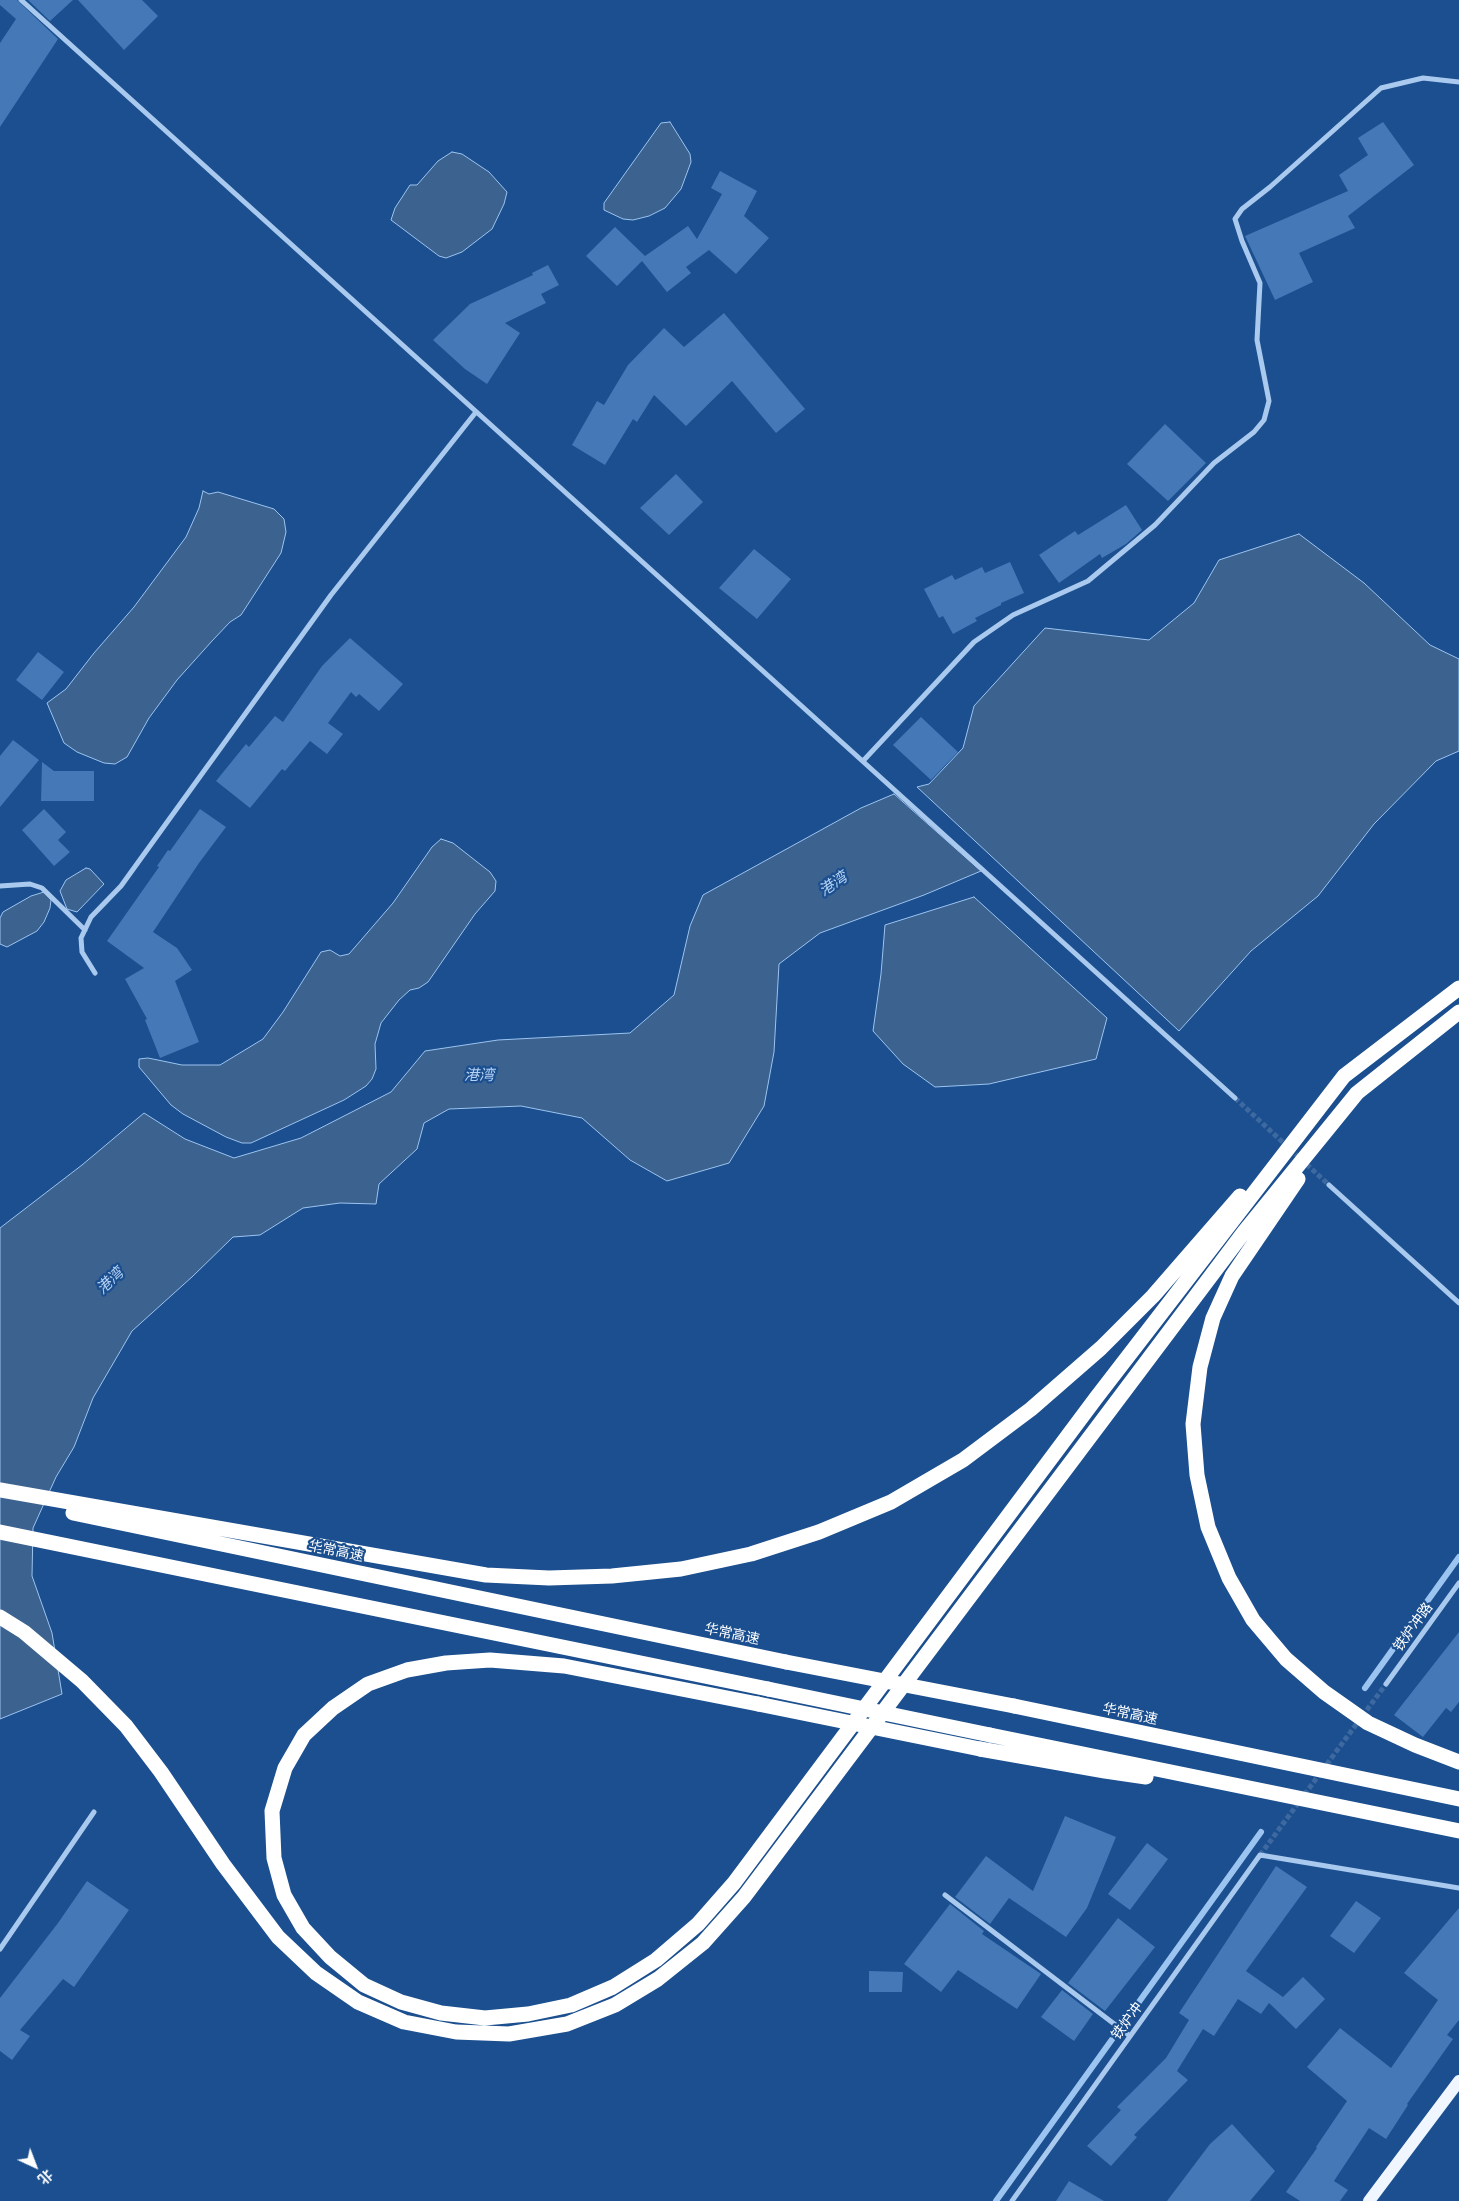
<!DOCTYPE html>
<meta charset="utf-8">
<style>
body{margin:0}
#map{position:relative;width:1459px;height:2201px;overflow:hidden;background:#1b4f8f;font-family:"Golos Text","Noto Sans SC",sans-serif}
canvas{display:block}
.north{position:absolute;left:10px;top:2141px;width:50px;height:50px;-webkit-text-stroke:4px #1b4f8f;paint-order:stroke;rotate:137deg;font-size:14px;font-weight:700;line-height:20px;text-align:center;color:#fff}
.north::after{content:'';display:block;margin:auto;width:18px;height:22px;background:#fff;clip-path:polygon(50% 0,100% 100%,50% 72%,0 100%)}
</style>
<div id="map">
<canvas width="1459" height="2201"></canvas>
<div class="north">北</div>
</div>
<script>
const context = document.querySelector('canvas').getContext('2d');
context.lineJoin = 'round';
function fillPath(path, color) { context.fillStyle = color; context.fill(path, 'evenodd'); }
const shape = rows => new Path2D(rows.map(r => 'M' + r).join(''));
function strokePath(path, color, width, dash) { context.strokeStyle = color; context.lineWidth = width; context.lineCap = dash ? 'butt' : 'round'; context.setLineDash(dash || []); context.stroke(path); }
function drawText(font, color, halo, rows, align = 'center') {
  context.font = font + ' "Golos Text","Noto Sans SC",sans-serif'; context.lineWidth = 4.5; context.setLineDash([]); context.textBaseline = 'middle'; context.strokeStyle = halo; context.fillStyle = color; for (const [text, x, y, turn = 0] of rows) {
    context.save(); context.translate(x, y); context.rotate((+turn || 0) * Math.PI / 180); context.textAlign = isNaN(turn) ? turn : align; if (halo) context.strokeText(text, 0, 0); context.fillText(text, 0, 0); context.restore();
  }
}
const water = shape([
 [670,122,690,154,691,162,681,189,665,208,649,216,633,220,623,219,604,210,604,203,661,123,670,122],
 [452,152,462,154,489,172,507,192,504,204,492,229,462,252,446,258,439,256,391,220,395,208,410,185,417,185,438,161,452,152],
 [203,491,209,494,218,492,274,509,284,519,286,532,281,553,241,615,230,622,212,641,177,680,149,718,127,757,115,764,104,763,77,752,64,743,47,703,66,689,94,653,134,607,186,537,199,508,203,491],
 [1299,534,1364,583,1430,645,1459,659,1459,751,1436,761,1374,824,1318,896,1251,951,1179,1031,917,787,929,784,963,748,974,706,1045,628,1149,640,1194,603,1219,560,1299,534],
 [894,794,981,871,924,895,820,933,779,964,774,1052,764,1106,729,1163,667,1181,630,1160,582,1118,521,1106,449,1109,424,1123,417,1149,379,1184,376,1204,340,1203,303,1208,260,1235,233,1237,193,1276,132,1331,93,1398,74,1447,56,1477,33,1528,32,1576,52,1633,62,1694,0,1719,0,1228,82,1165,144,1113,185,1139,234,1158,301,1138,391,1092,425,1051,498,1040,630,1033,674,995,690,926,703,895,861,808,894,794],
 [441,839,453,843,490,872,496,881,495,891,475,914,428,982,419,988,410,990,399,1000,381,1023,375,1044,376,1069,372,1079,366,1086,344,1100,251,1143,242,1143,226,1137,183,1114,171,1105,139,1067,139,1059,148,1058,182,1065,220,1065,263,1039,283,1012,321,952,330,950,340,956,349,954,393,903,432,847,441,839],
 [86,868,90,869,104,884,77,912,67,909,60,891,66,880,86,868],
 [44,892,51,900,50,908,44,922,37,931,7,947,0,944,0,918,3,912,31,896,44,892],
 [974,897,1107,1018,1096,1059,989,1084,935,1087,903,1064,873,1031,881,974,885,925,974,897]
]);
fillPath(water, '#3c6290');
strokePath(water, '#9cc4f0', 1);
strokePath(shape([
 [1365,1688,1459,1557],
 [996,2201,1261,1832]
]), '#9cc4f0', 6);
fillPath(shape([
 [0,0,17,0,58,39,0,127,0,43,16,19,0,5],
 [28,0,73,0,50,21],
 [78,0,142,0,158,16,124,50],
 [1383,122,1414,165,1348,216,1355,228,1299,253,1313,282,1275,300,1245,236,1348,191,1339,175,1368,155,1358,138],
 [720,171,757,191,744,216,769,238,736,274,709,250,686,267,691,273,667,292,642,261,617,286,586,256,615,227,645,256,688,226,697,239,722,194,711,188],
 [548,265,559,285,541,294,546,303,505,323,520,333,487,384,465,369,433,340,470,304,533,275,532,273],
 [724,313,805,409,776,433,732,381,686,426,654,395,637,422,633,419,605,465,572,445,597,401,604,405,628,365,664,328,684,347],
 [1165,424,1206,463,1168,501,1127,464],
 [676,474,703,502,669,535,640,508],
 [1126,505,1142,530,1126,544,1102,558,1100,554,1059,583,1039,555,1075,531,1078,535],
 [754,549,791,579,757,619,719,588],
 [1010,562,1024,593,1001,603,1001,605,975,618,977,621,953,634,943,616,939,618,924,589,952,575,955,580,982,567,985,573],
 [350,638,403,684,379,711,359,694,356,697,351,692,328,723,343,734,327,754,310,741,285,771,282,769,250,808,216,781,246,744,249,747,275,716,283,722,322,666],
 [38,652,64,672,42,700,16,680],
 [921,717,958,752,931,780,893,745],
 [13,740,39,760,0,807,0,756],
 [42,762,54,771,94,771,94,801,41,801],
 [44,809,66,832,58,840,70,852,54,866,22,830],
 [200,809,226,827,199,863,153,932,177,948,192,970,175,981,199,1042,160,1058,145,1020,147,1019,125,979,144,968,107,941,159,867,157,866,168,850,170,851],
 [1459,1632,1459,1702,1451,1712,1446,1708,1423,1737,1394,1715],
 [1065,1816,1116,1837,1087,1908,1066,1937,1009,1898,990,1924,955,1897,986,1856,1033,1891],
 [1147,1843,1168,1859,1130,1910,1108,1894],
 [1276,1866,1307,1887,1246,1971,1283,1997,1303,1977,1325,1999,1296,2029,1269,2003,1261,2014,1238,1999,1214,2036,1203,2029,1177,2071,1188,2080,1134,2135,1137,2137,1111,2166,1087,2146,1121,2110,1117,2107,1166,2058,1189,2020,1179,2013],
 [87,1881,129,1910,74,1987,63,1979,20,2030,30,2036,12,2060,0,2051,0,1998,58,1923],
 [1356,1901,1381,1918,1354,1953,1330,1936],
 [950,1904,984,1931,982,1934,1041,1974,1017,2009,958,1970,941,1992,904,1964],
 [1459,1908,1459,2020,1447,2035,1453,2039,1407,2104,1408,2105,1386,2139,1369,2128,1334,2181,1348,2190,1340,2201,1300,2201,1286,2192,1317,2148,1316,2147,1347,2101,1307,2067,1340,2028,1391,2068,1438,2000,1404,1973],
 [1118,1918,1155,1947,1105,2011,1068,1983],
 [869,1971,903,1972,902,1992,869,1992],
 [1062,1990,1093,2014,1074,2041,1041,2017],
 [1232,2124,1275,2171,1250,2201,1167,2201,1210,2144],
 [1069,2181,1104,2201,1056,2201]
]), '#4478b7');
strokePath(shape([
 [1235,1098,1329,1185],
 [1260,1855,1386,1684]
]), '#3d69a0', 5, [5, 2.5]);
strokePath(shape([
 [21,0,1235,1098],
 [863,761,974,642,1013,615,1088,581,1155,525,1214,463,1254,432,1264,420,1269,401,1257,340,1260,283,1242,241,1235,219,1242,209,1270,187,1381,88,1423,78,1459,82],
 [0,886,30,884,42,888,85,930],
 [95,973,82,952,81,938,91,917,121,886,331,595,476,412],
 [1329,1185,1459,1303],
 [1386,1684,1459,1583],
 [945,1895,1130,2036],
 [0,1949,94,1812],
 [1012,2201,1260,1855,1459,1888]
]), '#a9c9ee', 5);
strokePath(shape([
 [1369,2201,1459,2081]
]), '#f0f6ff', 12);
strokePath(shape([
 [1298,1179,1232,1276,1213,1318,1200,1367,1193,1424,1197,1475,1208,1527,1229,1578,1253,1620,1286,1659,1324,1692,1368,1723,1415,1745,1459,1762],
 [0,1490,486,1575,549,1578,612,1576,681,1569,751,1554,819,1532,891,1502,963,1460,1031,1409,1101,1348,1153,1296,1240,1196],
 [73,1513,786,1662],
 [0,1532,768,1689],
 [0,1617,24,1632,82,1681,126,1726,161,1772,223,1864,278,1937,316,1973,358,2002,404,2022,456,2032,509,2034,567,2024,615,2005,658,1979,703,1943,744,1897,1244,1232,1357,1093,1459,1012],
 [758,1704,564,1666,490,1660,446,1663,407,1670,368,1684,333,1708,304,1735,285,1768,272,1811,274,1858,284,1895,303,1928,330,1957,364,1985,401,2002,441,2013,485,2018,528,2014,571,2005,613,1987,656,1960,698,1924,734,1883,1096,1398,1344,1076,1459,988],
 [1014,1706,1459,1799],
 [990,1735,1459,1831],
 [980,1749,1105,1771,1146,1777]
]), '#fff', 15);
strokePath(shape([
 [786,1662,1014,1706],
 [768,1689,990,1735],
 [758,1704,980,1749]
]), '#fff', 15);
drawText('14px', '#fff', '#1b4f8f', [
 ["华常高速",336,1551,12],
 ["铁炉冲路",1413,1627,-54],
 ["华常高速",732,1634,12],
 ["华常高速",1130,1714,12],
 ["铁炉冲",1127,2021,-54]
]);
drawText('italic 15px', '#b5d3f5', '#1b4f8f', [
 ["港湾",833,884,-35],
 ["港湾",479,1075],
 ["港湾",110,1281,-44]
]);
</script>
